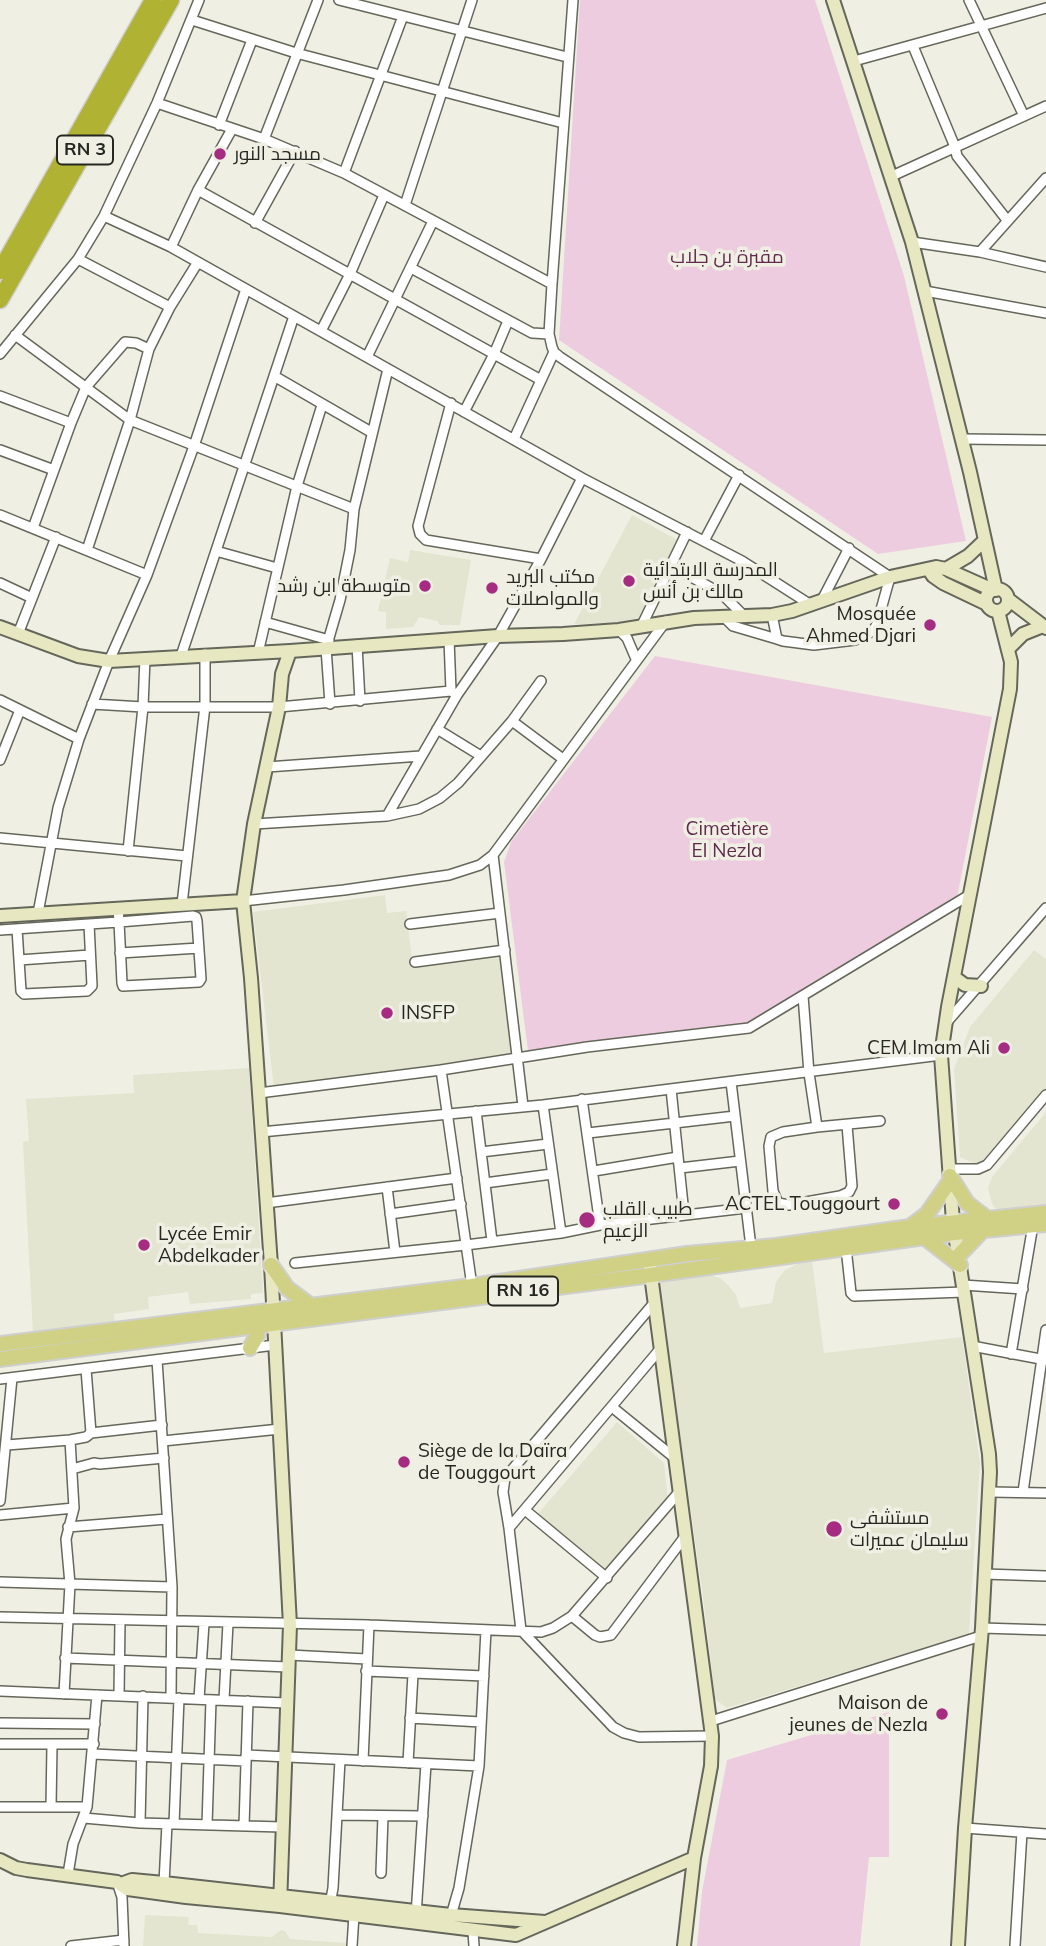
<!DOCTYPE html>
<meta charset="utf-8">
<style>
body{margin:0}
canvas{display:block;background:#eff0e3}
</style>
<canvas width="1046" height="1946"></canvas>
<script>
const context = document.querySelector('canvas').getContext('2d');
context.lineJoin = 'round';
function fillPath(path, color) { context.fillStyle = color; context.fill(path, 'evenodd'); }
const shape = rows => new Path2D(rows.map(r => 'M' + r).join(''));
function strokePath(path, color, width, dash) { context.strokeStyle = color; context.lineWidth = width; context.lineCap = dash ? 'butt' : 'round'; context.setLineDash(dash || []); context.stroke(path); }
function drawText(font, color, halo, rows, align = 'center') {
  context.font = font + ' Mulish,Cairo,sans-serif'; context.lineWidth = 7; context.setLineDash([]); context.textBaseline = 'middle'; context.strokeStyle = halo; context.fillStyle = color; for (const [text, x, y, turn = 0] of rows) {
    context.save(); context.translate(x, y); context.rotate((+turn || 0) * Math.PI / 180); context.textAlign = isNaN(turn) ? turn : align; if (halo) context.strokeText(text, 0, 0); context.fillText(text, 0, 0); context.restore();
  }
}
fillPath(shape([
 [632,515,681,542,641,619,630,623,574,624],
 [410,550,471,560,460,625,440,625,437,621,419,617,413,627,386,629,386,612,378,611,390,558,408,562],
 [385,895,387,913,406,911,413,966,501,956,514,1059,274,1088,253,912],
 [1034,950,1046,959,1046,1089,982,1167,960,1157,954,1069,970,1027],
 [249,1068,263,1293,251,1294,251,1299,190,1304,188,1292,148,1297,149,1309,114,1314,115,1325,33,1334,23,1142,29,1141,26,1099,134,1093,133,1075],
 [1046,1112,1046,1208,1000,1211,993,1206,990,1197,988,1188,992,1177],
 [812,1260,824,1353,962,1337,980,1463,969,1634,727,1708,715,1699,703,1596,658,1282,710,1275,720,1278,729,1286,736,1295,740,1308,772,1303,776,1282,784,1271,797,1264],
 [617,1422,664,1463,668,1501,606,1574,537,1515],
 [145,1915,189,1917,188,1925,197,1925,198,1933,272,1937,281,1930,285,1931,290,1939,347,1943,347,1946,143,1946]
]), '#e3e5d0');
fillPath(shape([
 [580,0,815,0,904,276,966,541,878,554,559,340],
 [655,656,992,717,957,898,749,1024,528,1051,504,862,511,842],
 [889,1712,889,1857,869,1857,860,1946,697,1946,702,1892,727,1760]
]), '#edccdf');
const street = shape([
 [339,0,567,57],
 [573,0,552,284,549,334,552,347,554,352,560,357,890,577,877,624,873,631,855,640,814,645,783,641,777,639,772,615],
 [969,0,1024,116],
 [192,20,296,53,563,123],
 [913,46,955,147,957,156,1007,220],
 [854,61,1046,8],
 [157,103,264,139,344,173,552,284],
 [219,125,252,40],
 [264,139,318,0],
 [344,173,403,16],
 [892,176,1046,106],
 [198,190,541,380],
 [405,205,472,0],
 [104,216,171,247,582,478,742,561,811,605],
 [255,223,295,151],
 [912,242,980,252,1046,267],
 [171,247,198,190,232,129],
 [980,252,1046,178],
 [78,259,170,307],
 [411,268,532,333,549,334],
 [925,291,1046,313],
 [321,331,350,274,384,195],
 [15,335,130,420,354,509,350,550,340,600,326,648,330,704],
 [0,354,78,259,104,216,157,103,199,0],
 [367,357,433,221],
 [274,376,371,432],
 [0,396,71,423],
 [451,403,418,526,420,534,426,540,541,559],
 [464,412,494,354,508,321],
 [514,439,554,352],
 [962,439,1046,440],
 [0,450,54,470],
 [354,509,388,369],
 [0,515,147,575],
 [33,528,71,423,86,387,125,342,136,343,149,349],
 [704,541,739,475],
 [87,550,130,420,149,349,170,307,198,262],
 [216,551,277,568],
 [670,565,722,594,744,616],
 [0,583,32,598],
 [821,602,849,548],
 [724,617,733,626,777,639],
 [265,622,329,640],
 [642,625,687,532],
 [619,630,627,638,636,659],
 [18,634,56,537],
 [449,639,451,691],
 [357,645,360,701],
 [258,653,297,486,322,405],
 [181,656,294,316],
 [0,700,79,739],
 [92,704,143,707,279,707,451,691,457,695],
 [512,721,563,759],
 [437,729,481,756],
 [0,760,20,710],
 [267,767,421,756],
 [387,816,419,809,440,798,458,783,512,721,541,681],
 [254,824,387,816,457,695,498,636,541,559,582,478],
 [0,838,187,856],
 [128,851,143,707,145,658],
 [493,855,523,1106],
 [243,901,344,890,449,875,480,865,493,855,666,621],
 [182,904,205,706,205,654],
 [38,913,58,808,79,739,109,661,147,575,194,446,246,289],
 [410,924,500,913],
 [17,929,21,991,24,994,87,991,92,986,89,924],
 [0,930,89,924,119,922,193,916,196,917,197,921,201,979,199,982,123,986,122,983,119,922,118,908],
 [120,953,199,948],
 [19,960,90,955],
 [415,962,505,950],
 [803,996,809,1073,817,1127,880,1121],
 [946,1023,1046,908],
 [441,1070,587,1047,749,1028,971,894],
 [731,1082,751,1247],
 [671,1089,684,1214],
 [259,1093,441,1070,472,1286],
 [582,1099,600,1225],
 [543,1105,561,1233],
 [476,1111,492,1241],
 [817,1127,783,1132,771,1137,769,1146,773,1191,778,1203,789,1205,840,1196,849,1192,852,1186,847,1125],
 [261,1132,543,1105,941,1055],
 [588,1133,735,1116],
 [481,1152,548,1144],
 [680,1168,740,1161],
 [949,1169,978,1169,987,1165,1046,1095],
 [594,1171,678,1157],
 [485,1183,552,1174],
 [387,1187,395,1252],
 [266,1203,457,1178],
 [390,1214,461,1204],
 [846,1248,851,1293,854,1296,964,1292],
 [295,1263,466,1245,561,1233,600,1225,746,1208],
 [963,1285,1023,1289],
 [972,1346,1046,1360],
 [661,1348,509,1528,521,1630,613,1727,624,1733,639,1737,712,1736],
 [1011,1354,1033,1225],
 [86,1369,91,1433],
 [0,1379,275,1345],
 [612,1407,676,1459],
 [70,1440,74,1508],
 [163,1441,280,1429],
 [7,1445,70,1440,86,1437,91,1433,162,1425],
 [72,1469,94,1463,100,1464,164,1458],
 [990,1492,1046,1493],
 [1023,1492,1046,1330],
 [0,1501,12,1378],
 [525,1510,607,1578],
 [0,1515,74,1508,66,1539,70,1584,64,1694],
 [68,1527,167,1519],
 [509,1528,503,1492,505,1478,655,1302],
 [984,1574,1046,1576],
 [0,1582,172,1587,157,1360],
 [572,1616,595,1635,600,1637,611,1635,686,1535],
 [0,1617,369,1625,541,1632,553,1628,572,1616,680,1491],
 [982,1628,1046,1630],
 [289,1655,367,1659],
 [65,1658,288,1667],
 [366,1671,484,1676],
 [0,1691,286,1703],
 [119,1696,120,1620],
 [171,1697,172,1587],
 [199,1699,204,1623],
 [224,1700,228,1623],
 [410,1718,481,1722],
 [711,1721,981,1636],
 [0,1723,95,1724],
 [0,1744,94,1744],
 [93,1754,245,1761],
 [246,1755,479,1766],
 [363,1761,369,1625],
 [408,1763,413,1674],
 [0,1807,87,1807],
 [51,1807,52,1745],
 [337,1815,423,1816],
 [84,1818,140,1823,282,1827],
 [140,1823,143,1696],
 [174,1824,179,1698],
 [207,1825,211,1700],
 [244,1826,248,1701],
 [965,1828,1046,1834],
 [381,1873,383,1816],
 [68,1874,73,1844,87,1807,97,1695],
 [117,1882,122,1897,124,1946],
 [164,1883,167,1824],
 [330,1904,333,1888,340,1760],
 [416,1915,426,1764],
 [450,1919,459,1888,479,1766,486,1630],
 [473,1931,474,1946],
 [71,1946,124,1940],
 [352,1946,354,1915],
 [1015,1946,1022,1832]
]);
const secondary = shape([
 [833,0,912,242,970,472,996,590],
 [946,569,968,556,985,540],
 [929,570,933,576,943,583,987,604],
 '986 600a11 11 0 1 1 22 0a11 11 0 1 1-22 0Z',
 [1008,599,1046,628],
 [0,627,78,656,109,661,290,651,498,636,563,634,619,630,694,618,772,615,792,611,890,577,936,567,946,569,993,590],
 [1008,649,1023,634,1043,626],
 [0,916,243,901],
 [954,977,965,985,981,986],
 [649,1260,712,1736,711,1766,694,1858,684,1946],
 [0,1860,16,1868,27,1870,117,1882,127,1889,135,1890,186,1897,280,1906,516,1935,694,1858],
 [121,1884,132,1880,164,1883,451,1915,545,1922],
 [280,1906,290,1625,271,1265,251,978,243,901,254,824,279,707,282,674,290,651],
 [958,1946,965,1828,982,1628,990,1472,989,1454,953,1222,941,1055,948,1007,1010,689,1011,662,998,611]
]);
const primary = shape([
 [950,1176,967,1203,989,1220],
 [910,1227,927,1214,950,1181],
 [924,1237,960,1265],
 [959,1255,982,1231],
 [271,1265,287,1288,311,1306],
 [0,1344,472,1286,687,1254,776,1246,910,1227,1046,1213],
 [250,1348,257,1336,256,1326],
 [0,1359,651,1275,954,1233,1046,1224]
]);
const highway = shape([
 [0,271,153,0],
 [0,300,171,0]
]);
strokePath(street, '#66675b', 12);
strokePath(secondary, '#66675b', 16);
strokePath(primary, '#cfcfce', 18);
strokePath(highway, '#cfcfce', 19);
strokePath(street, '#fff', 9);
strokePath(secondary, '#e7e8c2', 12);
strokePath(primary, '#d0d185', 14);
strokePath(highway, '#b0b233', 16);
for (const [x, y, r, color] of [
 [220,154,7,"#a62c82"],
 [629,581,7,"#a62c82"],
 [425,586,7,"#a62c82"],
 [492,588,7,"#a62c82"],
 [930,625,7,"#a62c82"],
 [387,1013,7,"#a62c82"],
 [1004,1048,7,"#a62c82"],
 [894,1204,7,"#a62c82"],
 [587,1220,9,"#a62c82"],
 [144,1245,7,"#a62c82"],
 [404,1462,7,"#a62c82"],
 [834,1529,9,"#a62c82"],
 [942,1714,7,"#a62c82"]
]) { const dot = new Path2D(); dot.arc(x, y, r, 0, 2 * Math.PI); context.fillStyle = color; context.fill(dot); strokePath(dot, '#eff0e3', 2.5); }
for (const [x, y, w] of [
 [85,150,56],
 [523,1291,70]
]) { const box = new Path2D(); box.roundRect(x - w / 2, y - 14.5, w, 29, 5); context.fillStyle = '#eff0e3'; context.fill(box); strokePath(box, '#272722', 2); }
drawText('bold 18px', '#272722', null, [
 ["RN 3",85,150],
 ["RN 16",523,1291]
]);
drawText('19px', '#272722', '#eff0e3', [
 ["مسجد النور",234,154],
 ["المدرسة الابتدائية",643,570],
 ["مالك بن أنس",643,592],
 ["مكتب البريد",506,577],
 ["والمواصلات",506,599],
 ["متوسطة ابن رشد",411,586,"right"],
 ["Mosquée",916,614,"right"],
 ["Ahmed Djari",916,636,"right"],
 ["INSFP",401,1013],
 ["CEM Imam Ali",990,1048,"right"],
 ["ACTEL Touggourt",880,1204,"right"],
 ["طبيب القلب",603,1209],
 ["الزعيم",603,1231],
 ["Lycée Emir",158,1234],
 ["Abdelkader",158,1256],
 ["Siège de la Daïra",418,1451],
 ["de Touggourt",418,1473],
 ["مستشفى",850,1518],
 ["سليمان عميرات",850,1540],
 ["Maison de",928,1703,"right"],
 ["jeunes de Nezla",928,1725,"right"]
], 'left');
drawText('19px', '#61294e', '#eff0e3', [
 ["مقبرة بن جلاب",727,257],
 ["Cimetière",727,829],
 ["El Nezla",727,851]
]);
</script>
